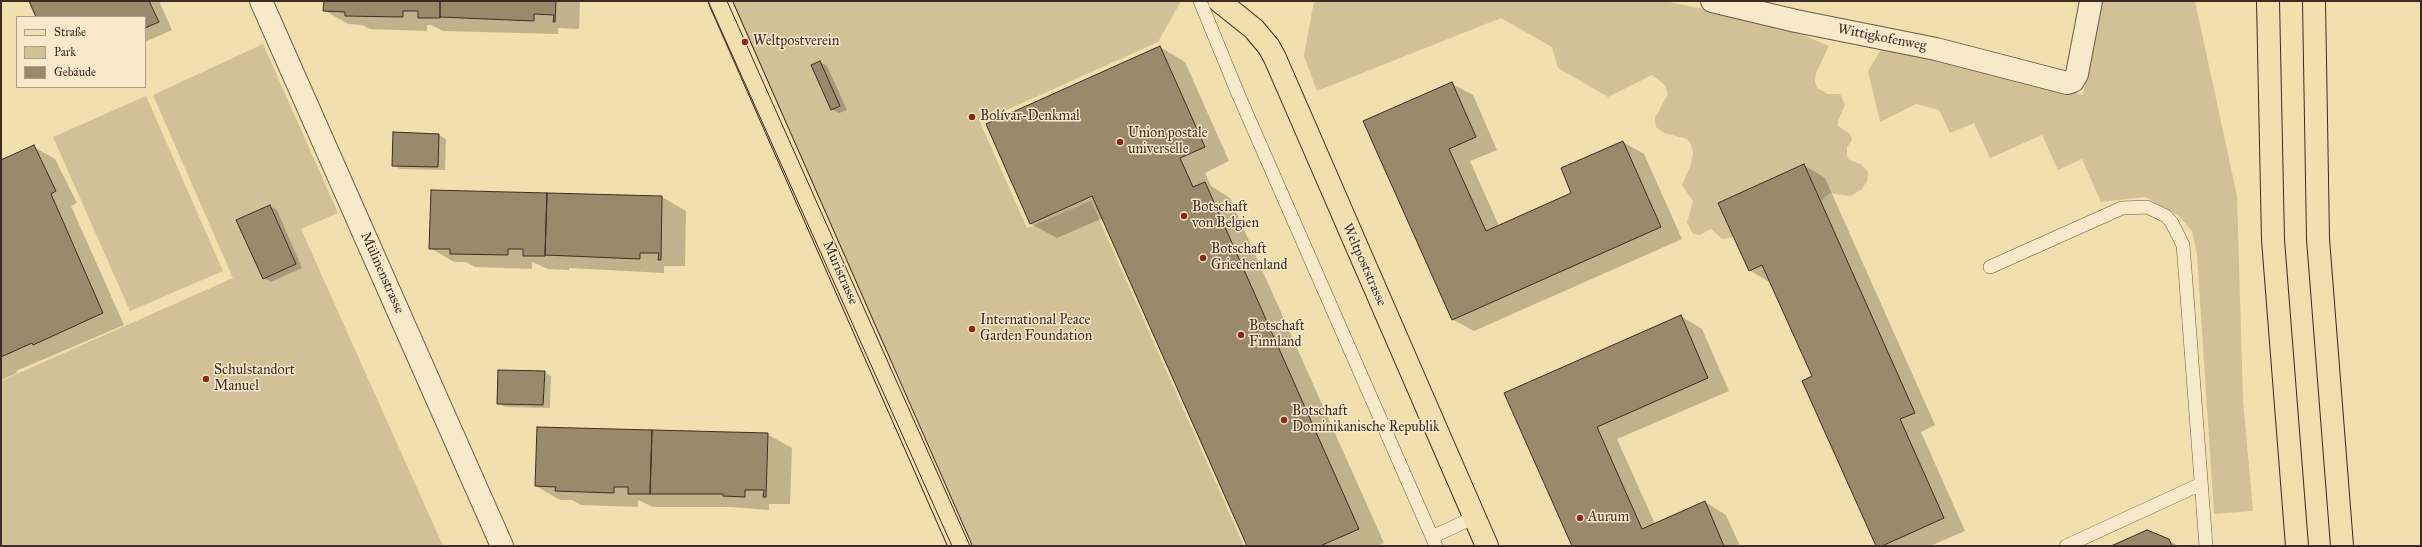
<!DOCTYPE html>
<meta charset="utf-8">
<style>
body{margin:0}
#map{position:relative;width:2422px;height:547px;overflow:hidden;background:#f1dfad;font-family:"IM FELL Great Primer",serif}
canvas{display:block}
.frame{position:absolute;inset:0;border:2px solid #3d2c24;pointer-events:none}
.legend{position:absolute;left:16px;top:16px;width:130px;height:72px;box-sizing:border-box;background:#f6eaca;border:1px solid #ac9e88;margin:0;padding:5px 7px;list-style:none;font-size:12px;color:#3d2c24}
.legend li{display:flex;align-items:center;gap:8px;height:20px}
.legend b{width:20px;border:1px solid #ac9e88}
</style>
<div id="map">
<canvas width="2422" height="547"></canvas>
<div class="frame"></div>
<ul class="legend">
<li><b style="height:5px;background:#f1dfad"></b>Straße</li>
<li><b style="height:11px;background:#d2c196"></b>Park</li>
<li><b style="height:11px;background:#9b896b"></b>Gebäude</li>
</ul>
</div>
<script>
const context = document.querySelector('canvas').getContext('2d');
context.lineJoin = 'round';
function fillPath(path, color) { context.fillStyle = color; context.fill(path, 'evenodd'); }
const shape = rows => new Path2D(rows.map(r => 'M' + r).join(''));
function strokePath(path, color, width, dash) { context.strokeStyle = color; context.lineWidth = width; context.lineCap = dash ? 'butt' : 'round'; context.setLineDash(dash || []); context.stroke(path); }
function drawText(font, color, halo, rows, align = 'center') {
  context.font = font + ' "IM FELL Great Primer",serif'; context.lineWidth = 3; context.setLineDash([]); context.textBaseline = 'middle'; context.strokeStyle = halo; context.fillStyle = color; for (const [text, x, y, turn = 0] of rows) {
    context.save(); context.translate(x, y); context.rotate((+turn || 0) * Math.PI / 180); context.textAlign = isNaN(turn) ? turn : align; if (halo) context.strokeText(text, 0, 0); context.fillText(text, 0, 0); context.restore();
  }
}
fillPath(shape([
 [723,1,1181,1,1158,42,980,122,1027,228,1091,201,1244,546,965,546],
 [1314,1,1664,1,1752,19,1791,30,1829,46,1816,73,1815,81,1817,88,1828,94,1840,94,1845,105,1838,121,1838,126,1850,134,1852,140,1847,147,1847,156,1849,160,1861,164,1868,172,1867,181,1861,190,1850,196,1830,193,1821,201,1804,164,1718,203,1733,237,1722,239,1711,229,1700,235,1693,234,1687,222,1693,201,1682,185,1690,167,1693,154,1691,144,1687,139,1664,133,1656,127,1655,118,1668,94,1665,85,1652,75,1608,97,1558,68,1552,47,1501,18,1317,91,1304,56],
 [2100,1,2195,1,2237,196,2243,400,2253,511,2214,514,2197,255,2192,231,2179,216,2145,197,2101,202,2082,159,2058,170,2042,135,1990,158,1974,123,1950,133,1939,110,1916,104,1880,122,1868,71,1882,48,1932,57,2083,95],
 [263,44,338,213,301,229,443,546,1,546,1,381,233,278,153,95],
 [270,205,296,264,263,279,237,220],
 [146,96,223,271,130,311,53,137]
]), '#d2c196');
fillPath(shape([
 [30,1,159,1,172,30,145,42,145,17,37,17],
 [325,1,580,1,579,29,558,28,558,34,443,31,431,25,427,25,427,31,370,29,362,25,348,24,324,10],
 [1160,47,1185,62,1229,161,1205,173,1211,186,1230,198,1384,543,1378,546,1248,546,1103,218,1057,238,1031,224,987,124],
 [820,62,827,66,847,110,839,113,832,109],
 [1451,83,1473,95,1497,150,1470,161,1499,226,1573,193,1623,142,1644,154,1682,239,1474,331,1452,319,1365,122],
 [439,135,446,139,445,170,400,169,393,165],
 [34,147,55,159,77,203,71,206,124,325,16,371,17,373,1,380,1,161],
 [1804,165,1825,178,1935,425,1921,432,1965,531,1930,546,1877,546,1813,377,1771,283,1749,270],
 [432,191,662,197,686,211,685,266,664,266,664,273,569,268,569,270,548,269,532,262,532,269,475,267,466,262,454,262,430,248],
 [270,206,277,210,302,268,271,282,264,278],
 [1681,316,1702,329,1729,391,1617,439,1655,524,1705,502,1726,515,1740,546,1573,546,1506,393],
 [544,372,551,376,550,408,505,407,498,403],
 [767,434,792,448,790,504,769,504,769,510,731,507,653,507,638,500,638,507,581,505,572,500,560,500,536,486],
 [2168,540,2179,546,2114,546]
]), '#0003');
const building = shape([
 [29,1,149,1,159,22,145,28,145,17,36,17,29,1],
 [324,1,440,1,440,18,418,18,418,11,403,11,403,17,345,16,345,12,323,11,324,1],
 [440,1,556,1,555,22,553,22,554,15,534,14,534,21,440,17,440,1],
 [1160,46,1205,147,1180,158,1193,187,1205,182,1359,529,1320,546,1247,546,1092,196,1030,224,986,124,1160,46],
 [820,61,840,106,831,110,811,65,820,61],
 [1452,82,1476,137,1449,149,1486,231,1571,193,1561,168,1623,141,1661,227,1452,320,1363,121,1452,82],
 [393,132,439,134,438,167,392,166,393,132],
 [34,145,56,191,51,194,103,313,33,345,32,343,1,357,1,160,34,145],
 [1804,164,1915,413,1900,419,1944,518,1882,546,1876,546,1802,381,1812,376,1762,265,1749,271,1718,203,1804,164],
 [431,190,547,193,545,256,523,256,523,249,508,249,508,255,450,254,450,249,429,249,431,190],
 [547,193,662,196,661,260,658,260,659,253,640,253,640,259,545,255,547,193],
 [270,205,296,264,263,279,236,220,270,205],
 [1681,315,1708,378,1597,427,1642,529,1705,501,1724,546,1572,546,1504,393,1681,315],
 [498,370,545,371,543,405,497,404,498,370],
 [537,427,652,430,650,494,628,494,628,487,614,487,614,493,555,491,556,487,535,486,537,427],
 [652,430,768,433,766,497,763,497,764,490,745,490,745,497,723,496,723,494,650,494,652,430],
 [2147,530,2169,539,2172,546,2111,546,2147,530]
]);
fillPath(building, '#9b896b');
strokePath(building, '#3d2c24', 1);
const service = shape([
 [1200,1,1239,96,1436,546],
 [1990,267,2122,208,2147,207,2166,216,2172,223,2183,245,2185,270,2206,546],
 [1432,537,1475,517],
 [2066,546,2201,484]
]);
const minor = shape([
 [261,1,502,546],
 [1712,1,1796,21,1936,49,2067,83,2073,81,2077,74,2091,1]
]);
const primary = shape([
 [720,1,960,546],
 [1219,1,1254,29,1269,47,1275,58,1487,546]
]);
const motorway = shape([
 [2268,1,2273,240,2297,546],
 [2314,1,2318,239,2342,546]
]);
strokePath(service, '#6a5946', 14);
strokePath(minor, '#6a5946', 24);
strokePath(primary, '#3d2c24', 24);
strokePath(motorway, '#3d2c24', 24);
strokePath(service, '#f6eaca', 13);
strokePath(minor, '#f6eaca', 22);
strokePath(primary, '#f1dfad', 22);
strokePath(motorway, '#f1dfad', 22);
strokePath(shape([
 [708,1,952,546],
 [727,1,970,546]
]), '#3d2c24', 1);
for (const [x, y, r, color] of [
 [745,42,4,"#8f2418"],
 [972,117,4,"#8f2418"],
 [1120,142,4,"#8f2418"],
 [1184,216,4,"#8f2418"],
 [1203,258,4,"#8f2418"],
 [972,329,4,"#8f2418"],
 [1241,335,4,"#8f2418"],
 [206,379,4,"#8f2418"],
 [1284,420,4,"#8f2418"],
 [1580,518,4,"#8f2418"]
]) { const dot = new Path2D(); dot.arc(x, y, r, 0, 2 * Math.PI); context.fillStyle = color; context.fill(dot); strokePath(dot, '#f6eaca', 1.5); }
drawText('14px', '#3d2c24', '#f6eaca', [
 ["Wittigkofenweg",1882,38,11],
 ["Weltpoststrasse",1364,265,66],
 ["Mülinenstrasse",382,273,66],
 ["Muristrasse",840,273,66]
]);
drawText('14px', '#3d2c24', '#f6eaca', [
 ["Weltpostverein",753,42],
 ["Bolívar-Denkmal",980,117],
 ["Union postale",1128,134],
 ["universelle",1128,150],
 ["Botschaft",1192,208],
 ["von Belgien",1192,224],
 ["Botschaft",1211,250],
 ["Griechenland",1211,266],
 ["International Peace",980,321],
 ["Garden Foundation",980,337],
 ["Botschaft",1249,327],
 ["Finnland",1249,343],
 ["Schulstandort",214,371],
 ["Manuel",214,387],
 ["Botschaft",1292,412],
 ["Dominikanische Republik",1292,428],
 ["Aurum",1588,518]
], 'left');
</script>
